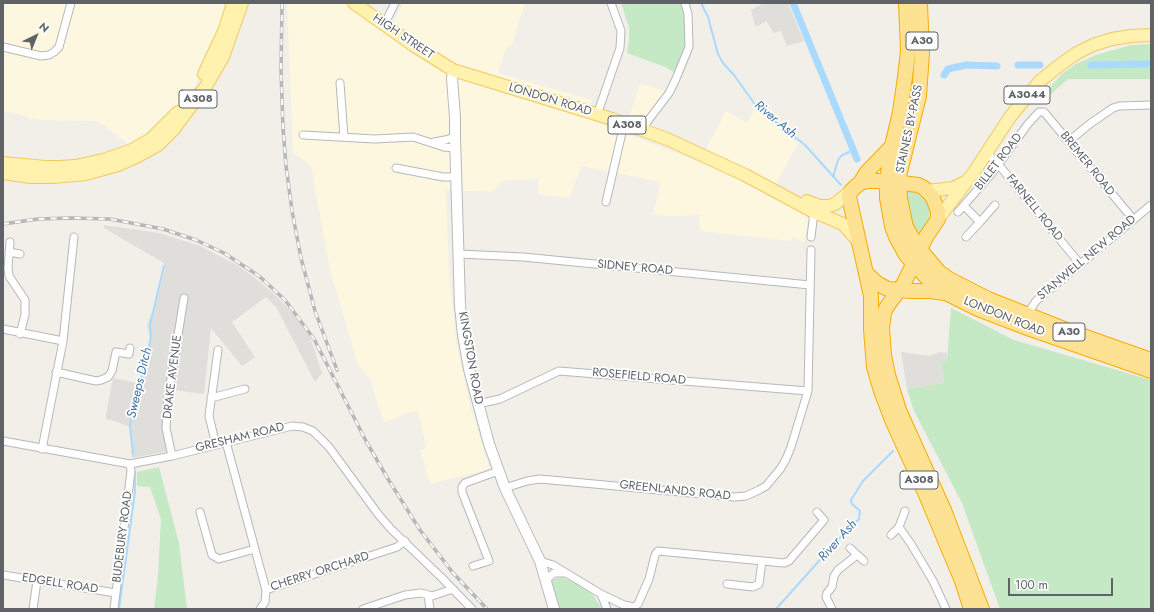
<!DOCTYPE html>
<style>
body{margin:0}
#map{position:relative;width:1154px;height:612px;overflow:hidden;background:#f1efe8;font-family:Jost,sans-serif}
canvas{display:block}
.frame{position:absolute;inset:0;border:4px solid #5f6368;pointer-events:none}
.north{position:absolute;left:16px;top:16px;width:40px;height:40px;-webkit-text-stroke:3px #fff;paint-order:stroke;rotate:43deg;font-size:11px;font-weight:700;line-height:16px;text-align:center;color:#5f6368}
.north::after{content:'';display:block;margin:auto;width:14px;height:18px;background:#5f6368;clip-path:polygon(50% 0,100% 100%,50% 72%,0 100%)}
.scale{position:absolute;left:1008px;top:578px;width:105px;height:18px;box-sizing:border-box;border:2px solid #5f6368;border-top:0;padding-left:5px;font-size:12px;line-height:14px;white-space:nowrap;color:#5f6368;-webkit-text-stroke:3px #fff;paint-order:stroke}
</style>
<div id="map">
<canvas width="1154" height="612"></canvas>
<div class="frame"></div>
<div class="north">N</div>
<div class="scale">100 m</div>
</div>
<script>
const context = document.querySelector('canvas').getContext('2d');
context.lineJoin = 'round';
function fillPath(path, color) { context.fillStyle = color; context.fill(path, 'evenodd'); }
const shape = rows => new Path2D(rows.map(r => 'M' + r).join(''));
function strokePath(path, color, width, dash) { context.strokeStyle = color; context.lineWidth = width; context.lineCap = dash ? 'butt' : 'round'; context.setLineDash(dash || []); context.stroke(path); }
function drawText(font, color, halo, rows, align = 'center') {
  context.font = font + ' Jost,sans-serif'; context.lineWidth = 3.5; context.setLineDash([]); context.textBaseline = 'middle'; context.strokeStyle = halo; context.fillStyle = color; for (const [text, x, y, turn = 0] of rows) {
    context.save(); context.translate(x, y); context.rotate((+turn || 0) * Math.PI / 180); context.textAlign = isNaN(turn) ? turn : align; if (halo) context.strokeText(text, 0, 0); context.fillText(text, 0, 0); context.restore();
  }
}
fillPath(shape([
 [3,3,229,3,203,73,183,103,163,117,144,136,130,145,97,121,40,120,32,119,30,121,26,116,3,111],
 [287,3,363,3,383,17,394,21,403,3,525,3,512,44,506,49,497,73,592,100,587,118,699,162,726,111,747,123,755,109,764,114,798,143,770,196,805,213,808,221,804,242,792,237,791,241,700,231,699,215,669,216,653,214,661,182,581,166,570,198,538,194,538,179,503,181,492,192,446,190,449,273,457,346,471,409,490,469,430,484,420,450,426,448,421,423,417,410,384,422,370,379,358,365,330,270,311,166,293,152],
 [640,83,666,92,646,119,642,121,629,118]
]), '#fef7e0');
fillPath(shape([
 [764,3,788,3,804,41,787,46,781,31,774,33,766,21,756,27,754,22,751,10],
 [104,225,159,233,200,246,239,266,256,279,273,293,290,310,300,323,310,337,322,373,315,382,276,307,266,297,232,322,255,357,242,366,211,328,204,394,173,390,169,431,172,447,174,450,132,458,130,427,117,422,106,419,106,415,113,378,138,383,150,338,147,325,156,303,165,268,164,263,104,228],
 [901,352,930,356,940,352,947,353,947,362,941,362,944,383,907,389]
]), '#e0deda');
fillPath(shape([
 [621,3,682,3,686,15,686,38,684,51,676,73,665,67,627,53,629,39,629,27],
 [1151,44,1151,79,1068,79,1043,101,1037,101,1062,74,1076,64,1096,55,1131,45],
 [907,189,918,194,926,201,930,211,929,221,921,236,918,237,912,225,906,199],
 [951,308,1014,340,1151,380,1151,609,1000,609,962,503,914,411,907,389,944,383,941,362,947,361],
 [159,467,179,543,187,609,154,609,158,576,161,519,150,487,137,486,137,472],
 [561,577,575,583,593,595,602,609,558,609,554,597,552,580]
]), '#c5e8c5');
strokePath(shape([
 [701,3,708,17,718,54,723,63,734,75,756,106,805,145,841,185],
 [833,177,838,160,841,156,853,150],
 [133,454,130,426,133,408,149,349,151,335,150,325,164,266],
 [119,609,135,492,135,472],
 [776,609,844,533,859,519,860,511,852,504,851,500,863,481,893,451]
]), '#aadaff', 2);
strokePath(shape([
 [793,3,857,159],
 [1018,65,1040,65],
 [1091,65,1151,64],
 [944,75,948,69,966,65,997,66]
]), '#aadaff', 7);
const street = shape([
 [384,25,395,3],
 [3,47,41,56,49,55,54,52,59,47,71,3],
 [340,83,344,137],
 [597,115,620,48,621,31,611,3],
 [643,130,647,122,669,93,675,81,689,47,688,14,685,3],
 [303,135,375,139,413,137,444,147,455,148],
 [1069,141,1091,123,1113,108,1119,106,1151,105],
 [434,142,445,140,455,137],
 [987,153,998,164,1080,264],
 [396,168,443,177,457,177],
 [606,202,624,124],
 [964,206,980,222,995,205],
 [958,212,992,173,1028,124,1039,112,1044,112,1133,219],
 [811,237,814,212],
 [966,237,980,222],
 [10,242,8,268,9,276,25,300,25,315,20,334],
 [9,252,20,254],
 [459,254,523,257,810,285],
 [1027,315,1036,301,1151,205],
 [3,329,63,341],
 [56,372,96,381,101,380,108,377,112,371,116,352,129,354,130,348],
 [211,398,245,389],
 [478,404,500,399,559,371,808,391],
 [3,441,130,464,172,456,292,426,303,427,313,431,329,447,378,514,391,529,442,578,472,609],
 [226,442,266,590,397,547,405,541],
 [216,445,209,416,218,350],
 [42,449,63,341,74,237],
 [172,456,166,428,168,397,184,298],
 [505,488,527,481,540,479,735,497,746,496,759,490,766,486,781,468,786,459,791,447,808,391,811,250],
 [200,512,212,555,219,559,255,549],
 [899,527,911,544,933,581,946,609],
 [891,535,899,527,905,511],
 [850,548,864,561],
 [540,561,553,565,601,594,607,609],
 [473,566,489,561,462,492,462,487,465,483,498,471],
 [3,575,116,593],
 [546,580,554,573,565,573],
 [727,584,753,587,759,584,762,561],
 [601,594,624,605,634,607,634,609],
 [428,595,430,609],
 [634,607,638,604,649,579,655,555,658,551,784,563,789,561,824,520,817,512],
 [33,609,37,581],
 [114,609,131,471,130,464],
 [260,609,265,602,266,590],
 [363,609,405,595,421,593,432,596,453,589],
 [832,609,826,597,827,593,832,587,834,576,838,570,857,555]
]);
const secondary = shape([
 [453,70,452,79,455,117,455,137,460,306,463,335,469,369,489,444,505,488,540,561,554,609]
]);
const primary = shape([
 [354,3,416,47,453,70,612,119,667,139,745,175,814,212,843,224,858,241],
 [204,74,225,29,233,3],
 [3,163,45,167,60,167,75,166,103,160,132,150,151,139,178,112],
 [3,173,30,177,52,177,86,174,118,165,136,157,158,145,174,129,206,86,223,57,242,3],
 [927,191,953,188,965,182],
 [807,201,819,206,829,206,835,204,851,191],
 [938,219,974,172,1010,117,1040,81,1060,65,1077,53,1093,45,1112,39,1131,36,1151,35]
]);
const highway = shape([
 [906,3,908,51,905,77,900,112,892,146,887,181,887,198,892,226,896,237,906,255,927,278,948,294,978,309,1030,329,1151,371],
 [920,3,922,53,919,96,900,172,899,182,900,199,906,227,917,246,939,272,949,279,988,299,1069,331,1151,360],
 [860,183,866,173,892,146],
 [866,273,878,284,888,289,911,291,930,291,945,293],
 [971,609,962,581,926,495,892,420,881,391,874,367,871,329,871,296,849,197,851,191,854,188,860,183,867,181,887,181,918,185,924,188,932,196,938,211,938,219,926,237,904,283,886,308,884,313,882,328,884,355,888,375,899,410,944,510,982,609]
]);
strokePath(street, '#b5b8bc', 9);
strokePath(secondary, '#b6babf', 12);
strokePath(primary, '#f2c960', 14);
strokePath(highway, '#f9ab00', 16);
strokePath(street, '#fff', 7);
strokePath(secondary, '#fff', 10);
strokePath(primary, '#fff2af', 12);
strokePath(highway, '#fde293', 14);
const rail = shape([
 [282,3,281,71,283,128,286,166,292,211,301,258,315,311,337,370],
 [3,224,38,219,71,218,110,219,131,223,163,229,196,240,224,253,259,276,285,300,314,339,366,441,388,479,420,530,453,573,487,609]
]);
strokePath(rail, '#b6b7b8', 3.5);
strokePath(rail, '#fff', 2, [6]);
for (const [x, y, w] of [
 [922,41,32],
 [1027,95,46],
 [198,99,38],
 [627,125,38],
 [1069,332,32],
 [919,480,38]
]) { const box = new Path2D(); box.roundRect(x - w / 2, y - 9, w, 18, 3); context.fillStyle = '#fff'; context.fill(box); strokePath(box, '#5f6368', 1); }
drawText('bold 11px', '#5f6368', null, [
 ["A30",922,41],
 ["A3044",1027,95],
 ["A308",198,99],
 ["A308",627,125],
 ["A30",1069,332],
 ["A308",919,480]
]);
drawText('12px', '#5f6368', '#fff', [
 ["HIGH STREET",403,37,34],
 ["LONDON ROAD",550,100,17],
 ["STAINES BY-PASS",910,129,-78],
 ["BILLET ROAD",999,162,-52],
 ["BREMER ROAD",1087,164,51],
 ["FARNELL ROAD",1034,208,51],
 ["STANWELL NEW ROAD",1087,258,-40],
 ["SIDNEY ROAD",635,268,5],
 ["LONDON ROAD",1004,317,22],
 ["KINGSTON ROAD",470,358,80],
 ["DRAKE AVENUE",173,377,-83],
 ["ROSEFIELD ROAD",639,377,5],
 ["GRESHAM ROAD",240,438,-14],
 ["GREENLANDS ROAD",675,491,6],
 ["BUDEBURY ROAD",123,537,-83],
 ["CHERRY ORCHARD",320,572,-18],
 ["EDGELL ROAD",60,584,9]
]);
drawText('italic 13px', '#4174aa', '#fff', [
 ["River Ash",775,120,40],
 ["Sweeps Ditch",140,383,-77],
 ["River Ash",838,541,-48]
]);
</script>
